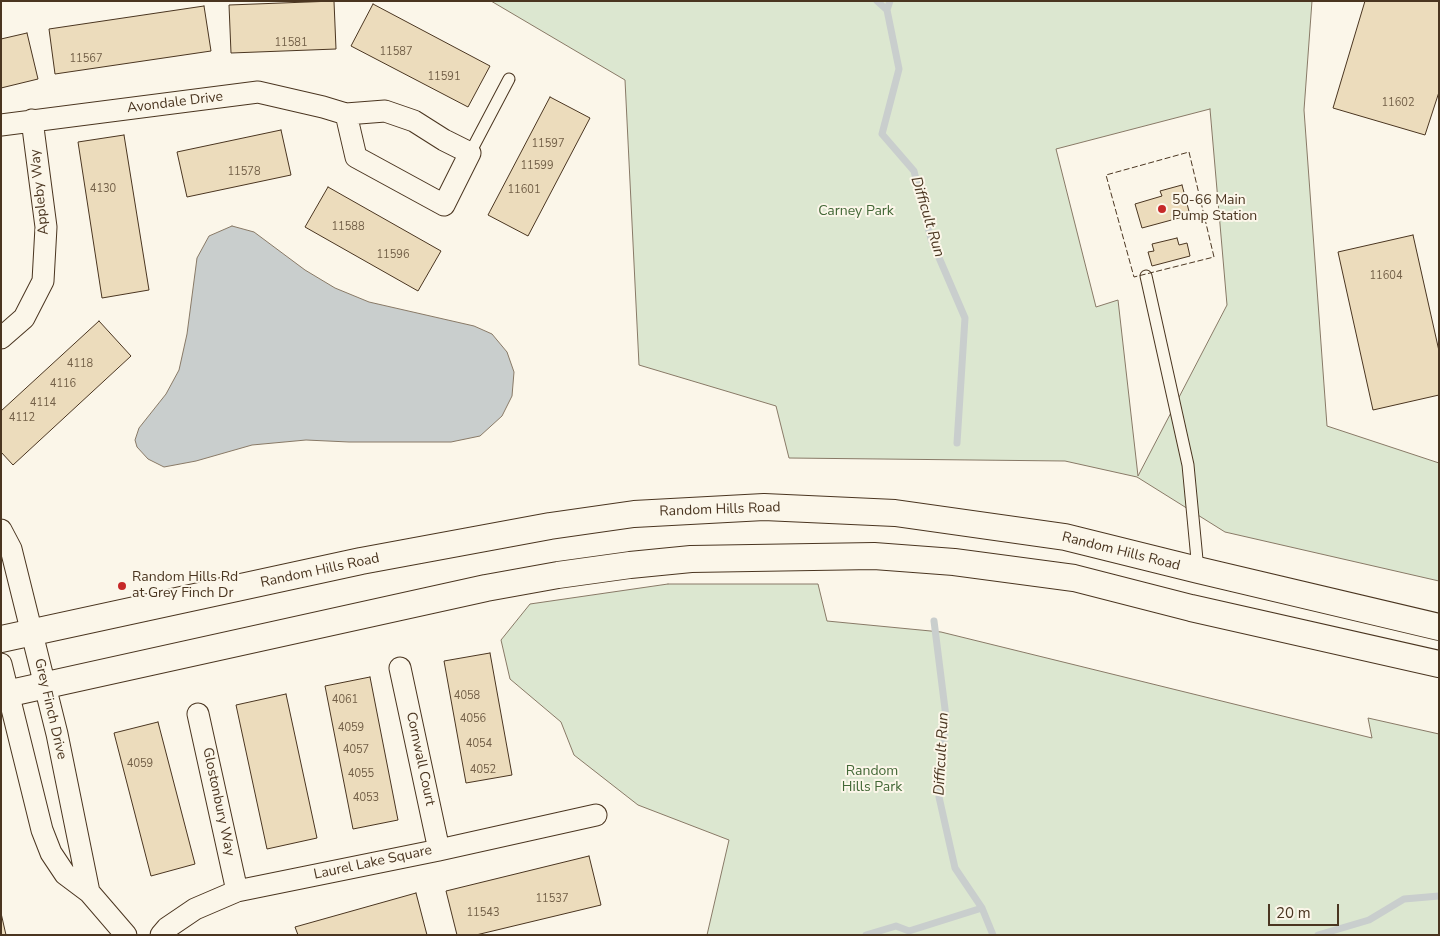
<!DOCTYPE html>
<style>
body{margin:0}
#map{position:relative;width:1440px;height:936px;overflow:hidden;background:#fbf6e9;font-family:"Nunito Sans",sans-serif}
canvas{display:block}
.frame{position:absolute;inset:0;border:2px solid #4a3520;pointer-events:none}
.scale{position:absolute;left:1268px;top:904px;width:71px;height:22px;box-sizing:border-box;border:2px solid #4a3520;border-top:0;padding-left:6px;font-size:15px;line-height:18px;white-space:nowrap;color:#4a3520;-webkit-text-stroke:4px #fbf6e9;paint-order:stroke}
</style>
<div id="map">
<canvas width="1440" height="936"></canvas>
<div class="frame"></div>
<div class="scale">20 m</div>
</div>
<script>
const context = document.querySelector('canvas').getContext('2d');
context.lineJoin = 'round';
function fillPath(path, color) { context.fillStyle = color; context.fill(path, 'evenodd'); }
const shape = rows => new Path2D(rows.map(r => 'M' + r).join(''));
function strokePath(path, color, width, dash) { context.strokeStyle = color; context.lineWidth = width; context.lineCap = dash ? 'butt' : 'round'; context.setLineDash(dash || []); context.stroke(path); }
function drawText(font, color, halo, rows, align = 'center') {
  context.font = font + ' "Nunito Sans",sans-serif'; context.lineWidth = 4; context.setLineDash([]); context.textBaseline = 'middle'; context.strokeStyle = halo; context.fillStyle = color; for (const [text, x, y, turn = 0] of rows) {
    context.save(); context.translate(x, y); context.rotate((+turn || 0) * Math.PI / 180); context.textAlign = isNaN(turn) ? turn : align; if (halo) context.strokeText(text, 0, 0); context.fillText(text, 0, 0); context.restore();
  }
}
const green = shape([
 [491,1,1312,1,1304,110,1327,426,1439,463,1439,581,1225,532,1137,477,1065,461,789,458,776,406,639,365,625,80,491,1],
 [1210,109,1227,305,1138,476,1118,300,1096,307,1056,149,1210,109],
 [668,584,818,584,827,621,941,632,1372,738,1368,718,1439,734,1439,935,707,935,729,840,638,805,574,755,561,722,510,679,501,640,530,604,668,584]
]);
fillPath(green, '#dce7d0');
strokePath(green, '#887966', 1);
const water = shape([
 [232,226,254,232,305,270,335,288,369,302,474,326,492,334,507,352,514,372,512,396,502,416,480,436,451,442,349,442,306,440,252,445,196,461,164,467,148,459,137,447,135,440,139,428,166,394,179,370,187,334,197,258,209,236,232,226]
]);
fillPath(water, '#c9cecd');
strokePath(water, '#887966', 1);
strokePath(shape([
 [877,1,887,10],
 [890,1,887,10,899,69,882,134,914,171,931,239,965,318,957,443],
 [934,621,946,717,939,797,955,868,982,908,993,935],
 [866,935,896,926,909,931,982,908],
 [1318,935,1369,920,1404,899,1439,896]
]), '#c9cecd', 7);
const building = shape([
 [334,1,336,49,231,53,229,5,334,1],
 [1365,1,1439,1,1439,92,1425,135,1333,108,1365,1],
 [373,4,490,66,468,107,351,46,373,4],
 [204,6,211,51,55,74,49,29,204,6],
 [27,33,38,79,1,88,1,39,27,33],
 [550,97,590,118,528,236,488,215,550,97],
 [281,130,291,175,187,197,177,152,281,130],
 [124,135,149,290,102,298,78,142,124,135],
 [1182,185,1190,215,1142,228,1135,204,1162,196,1160,191,1182,185],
 [328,187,441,251,418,291,305,227,328,187],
 [1413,235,1439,351,1439,395,1373,410,1338,252,1413,235],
 [1177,238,1179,245,1187,243,1190,256,1152,266,1148,252,1154,251,1152,244,1177,238],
 [99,321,131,356,13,465,1,452,1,411,99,321],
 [490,653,512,775,466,783,444,661,490,653],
 [370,677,398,820,353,829,325,686,370,677],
 [286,694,317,838,267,849,236,705,286,694],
 [158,722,195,864,151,876,114,733,158,722],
 [589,856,601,905,476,935,457,935,446,891,589,856],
 [416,893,427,935,298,935,295,927,416,893],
 [1,913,6,935,1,935,1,913]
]);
fillPath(building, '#ecdcbc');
strokePath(building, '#4a3520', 1);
const service = shape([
 [470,153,509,79],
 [1146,276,1188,465,1198,570]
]);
const minor = shape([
 [1,125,258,92,323,107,346,114,385,111,414,121,444,140,470,153,444,205,356,157,346,114],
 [1,338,24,318,43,281,46,227,32,120],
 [1,530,11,549,57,734,89,892],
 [1,664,42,830,51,853,65,874,89,892,126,935],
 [400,668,439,850],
 [198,714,237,891],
 [161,935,167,928,195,909,237,891,439,850,596,815]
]);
const tertiary = shape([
 [1,639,361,561,550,526,634,514,764,507,895,513,1065,537,1198,570,1439,627],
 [1,695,486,588,558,575,630,565,691,559,874,556,954,562,1074,578,1191,608,1439,664]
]);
strokePath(service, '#4a3520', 13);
strokePath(minor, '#4a3520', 23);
strokePath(tertiary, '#4a3520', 28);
strokePath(service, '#fbf6e9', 11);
strokePath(minor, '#fbf6e9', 21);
strokePath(tertiary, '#fbf6e9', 26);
strokePath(shape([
 [1189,152,1214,257,1134,277,1106,175,1189,152]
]), '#4a3520', 1, [6, 2.5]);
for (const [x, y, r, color] of [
 [1162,209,5,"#c62828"],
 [122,586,5,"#c62828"]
]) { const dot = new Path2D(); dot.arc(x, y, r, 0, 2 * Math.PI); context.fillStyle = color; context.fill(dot); strokePath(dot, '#fbf6e9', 2); }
drawText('11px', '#725f47', null, [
 ["11581",291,43],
 ["11587",396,52],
 ["11567",86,59],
 ["11591",444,77],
 ["11602",1398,103],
 ["11597",548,144],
 ["11599",537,166],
 ["11578",244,172],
 ["4130",103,189],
 ["11601",524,190],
 ["11588",348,227],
 ["11596",393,255],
 ["11604",1386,276],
 ["4118",80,364],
 ["4116",63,384],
 ["4114",43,403],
 ["4112",22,418],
 ["4058",467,696],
 ["4061",345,700],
 ["4056",473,719],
 ["4059",351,728],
 ["4054",479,744],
 ["4057",356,750],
 ["4059",140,764],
 ["4052",483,770],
 ["4055",361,774],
 ["4053",366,798],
 ["11537",552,899],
 ["11543",483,913]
]);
drawText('14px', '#4a3520', '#fbf6e9', [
 ["Avondale Drive",175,103,-7],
 ["Appleby Way",40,192,-96],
 ["Random Hills Road",720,510,-2],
 ["Random Hills Road",1121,552,14],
 ["Random Hills Road",320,571,-12],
 ["Grey Finch Drive",50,709,77],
 ["Cornwall Court",420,759,78],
 ["Glostonbury Way",218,802,78],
 ["Laurel Lake Square",373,863,-12]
]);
drawText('14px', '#4a3520', '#fbf6e9', [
 ["50-66 Main",1172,201],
 ["Pump Station",1172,217],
 ["Random Hills Rd",132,578],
 ["at Grey Finch Dr",132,594]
], 'left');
drawText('14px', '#436837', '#fbf6e9', [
 ["Carney Park",856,212],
 ["Random",872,772],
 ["Hills Park",872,788]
]);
drawText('italic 15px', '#4a3520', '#fbf6e9', [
 ["Difficult Run",927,217,73],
 ["Difficult Run",942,754,-87]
]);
</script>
